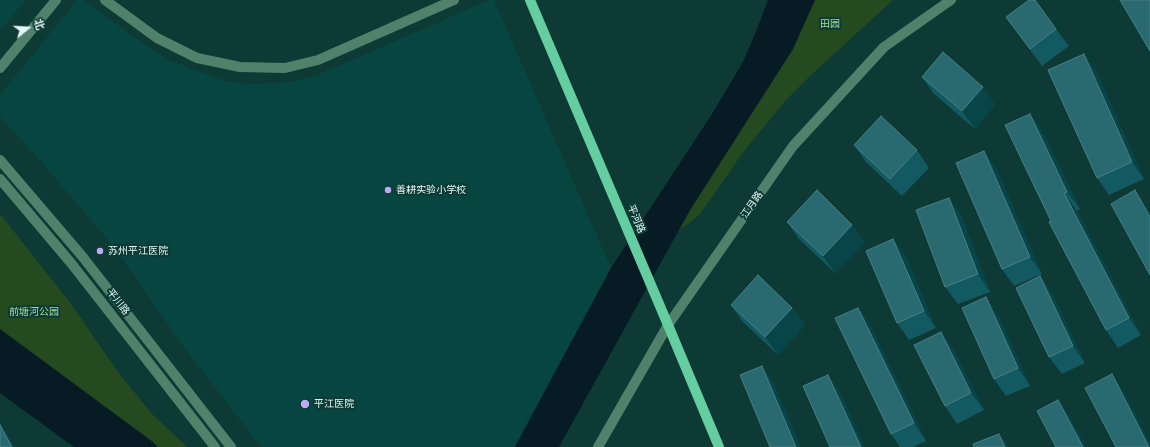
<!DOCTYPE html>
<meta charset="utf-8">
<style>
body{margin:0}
#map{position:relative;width:1150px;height:447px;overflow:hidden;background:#0d3a35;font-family:"Noto Sans","Noto Sans SC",sans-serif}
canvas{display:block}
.north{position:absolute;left:8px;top:8px;width:40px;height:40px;-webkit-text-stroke:3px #0d3a35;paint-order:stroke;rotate:72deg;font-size:11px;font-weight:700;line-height:16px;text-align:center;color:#e1f8f4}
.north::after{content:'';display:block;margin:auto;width:14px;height:18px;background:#e1f8f4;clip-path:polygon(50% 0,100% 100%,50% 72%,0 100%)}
</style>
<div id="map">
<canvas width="1150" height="447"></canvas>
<div class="north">北</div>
</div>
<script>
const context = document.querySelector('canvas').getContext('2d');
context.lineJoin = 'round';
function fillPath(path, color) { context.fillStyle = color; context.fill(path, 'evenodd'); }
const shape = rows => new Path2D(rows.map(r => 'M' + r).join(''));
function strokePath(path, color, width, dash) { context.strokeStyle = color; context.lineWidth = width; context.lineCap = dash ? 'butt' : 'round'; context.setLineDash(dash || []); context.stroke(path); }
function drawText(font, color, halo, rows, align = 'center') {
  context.font = font + ' "Noto Sans","Noto Sans SC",sans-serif'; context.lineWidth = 4; context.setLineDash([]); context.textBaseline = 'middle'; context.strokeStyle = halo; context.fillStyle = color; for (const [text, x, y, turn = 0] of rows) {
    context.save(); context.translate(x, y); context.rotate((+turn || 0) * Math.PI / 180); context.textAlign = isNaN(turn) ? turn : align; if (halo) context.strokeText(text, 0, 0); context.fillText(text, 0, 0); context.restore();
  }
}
fillPath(shape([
 [0,0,26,0,0,31],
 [77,0,82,0,168,60,225,81,252,84,280,83,301,80,320,74,489,0,494,0,611,268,514,447,261,447,180,342,129,268,101,232,38,158,0,117,0,95]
]), '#074540');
fillPath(shape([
 [815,0,893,0,811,75,786,100,744,151,700,214,691,222,680,229,690,210,793,49],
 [0,214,72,305,117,371,152,414,187,447,158,447,0,329]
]), '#264a20');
fillPath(shape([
 [768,0,815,0,793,49,690,210,559,447,515,447,611,268,712,114,743,62,757,29],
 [0,329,153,442,158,447,74,447,0,393]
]), '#061b24');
strokePath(shape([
 [105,0,157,38,197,58,240,67,285,68,318,60,454,0],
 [0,68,56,0],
 [0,160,82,256,231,447],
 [0,179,71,263,215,447],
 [598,447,668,325,793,146,884,47,951,0]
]), '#51816a', 10);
strokePath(shape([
 [530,0,668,325,719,447]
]), '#65cea0', 10);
fillPath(shape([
 [1006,17,1056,29,1069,46,1042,66],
 [1096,71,1144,179,1109,195,1097,178],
 [922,77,995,104,975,129,934,94],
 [1042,131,1080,209,1077,211,1141,335,1118,348,1106,330],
 [854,145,917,150,929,168,902,196,866,162],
 [996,168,1042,274,1014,286,1002,269],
 [949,198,961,215,990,292,958,304,945,287],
 [787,222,852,225,865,242,835,273,799,239],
 [893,239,906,257,936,328,909,340,897,323],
 [1040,276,1052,294,1085,363,1062,374,1049,357],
 [731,305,792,308,805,325,778,355,743,322],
 [858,308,870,325,926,441,913,447,900,447,891,434],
 [998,315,1030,386,1006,396,994,379],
 [953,349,984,410,957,424,945,406]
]), '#135961');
fillPath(shape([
 [1084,54,1096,71,1144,179,1132,162],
 [983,87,995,104,975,129,962,111],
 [1030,114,1042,131,1080,209,1067,192],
 [984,151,996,168,1042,274,1030,257],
 [1135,190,1150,212,1150,217],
 [1064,193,1077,211,1141,335,1129,318],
 [949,198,961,215,990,292,978,274],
 [852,225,865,242,835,273,823,256],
 [893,239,906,257,936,328,924,311],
 [1040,276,1052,294,1085,363,1073,346],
 [986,297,998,315,1030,386,1018,368],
 [792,308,805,325,778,355,765,337],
 [858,308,870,325,926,441,914,423],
 [941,332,953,349,984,410,971,393],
 [762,366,774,383,801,447,796,447],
 [1112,374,1124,392,1150,442,1150,447,1149,447],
 [828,375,840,392,865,447,861,447],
 [1058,400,1070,417,1086,447,1083,447],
 [0,422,14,447,12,447,0,425],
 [999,434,1009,447,1005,447]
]), '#074549');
const building = shape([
 [1029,0,1035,0,1056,29,1030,49,1006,17,1029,0],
 [1120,0,1150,0,1150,51,1120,0],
 [943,52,983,87,962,111,922,77,943,52],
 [1084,54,1132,162,1097,178,1048,70,1084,54],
 [1030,114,1067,192,1064,193,1129,318,1106,330,1049,222,1051,221,1005,125,1030,114],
 [881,116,917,150,890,179,854,145,881,116],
 [984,151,1030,257,1002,269,956,163,984,151],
 [817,190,852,225,823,256,787,222,817,190],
 [1135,190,1150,217,1150,275,1111,204,1135,190],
 [949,198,978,274,945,287,916,210,949,198],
 [893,239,924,311,897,323,866,251,893,239],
 [758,275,792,308,765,337,731,305,758,275],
 [1040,276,1073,346,1049,357,1016,288,1040,276],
 [986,297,1018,368,994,379,962,308,986,297],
 [858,308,914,423,891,434,835,318,858,308],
 [941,332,971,393,945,406,914,345,941,332],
 [762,366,796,447,770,447,740,375,762,366],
 [1112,374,1149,447,1116,447,1085,388,1112,374],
 [828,375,861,447,830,447,803,386,828,375],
 [1058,400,1083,447,1056,447,1037,411,1058,400],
 [0,425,12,447,0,447,0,425],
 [999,434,1005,447,974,447,973,444,999,434]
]);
fillPath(building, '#296a71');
strokePath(building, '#468085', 1);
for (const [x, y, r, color] of [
 [388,190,4,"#bda9f5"],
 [100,251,4,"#bda9f5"],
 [305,404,5,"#bda9f5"]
]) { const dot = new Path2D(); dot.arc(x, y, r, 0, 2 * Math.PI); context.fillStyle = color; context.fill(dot); strokePath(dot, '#0d3a35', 1.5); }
drawText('10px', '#a3dd98', '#0d3a35', [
 ["田园",830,24],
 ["前塘河公园",34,312]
]);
drawText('10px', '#e1f8f4', '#0d3a35', [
 ["善耕实验小学校",396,190],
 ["苏州平江医院",108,251],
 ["平江医院",314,404]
], 'left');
drawText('10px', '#e1f8f4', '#0d3a35', [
 ["江月路",752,205,-55],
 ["平河路",636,219,67],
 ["平川路",118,302,52]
]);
</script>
